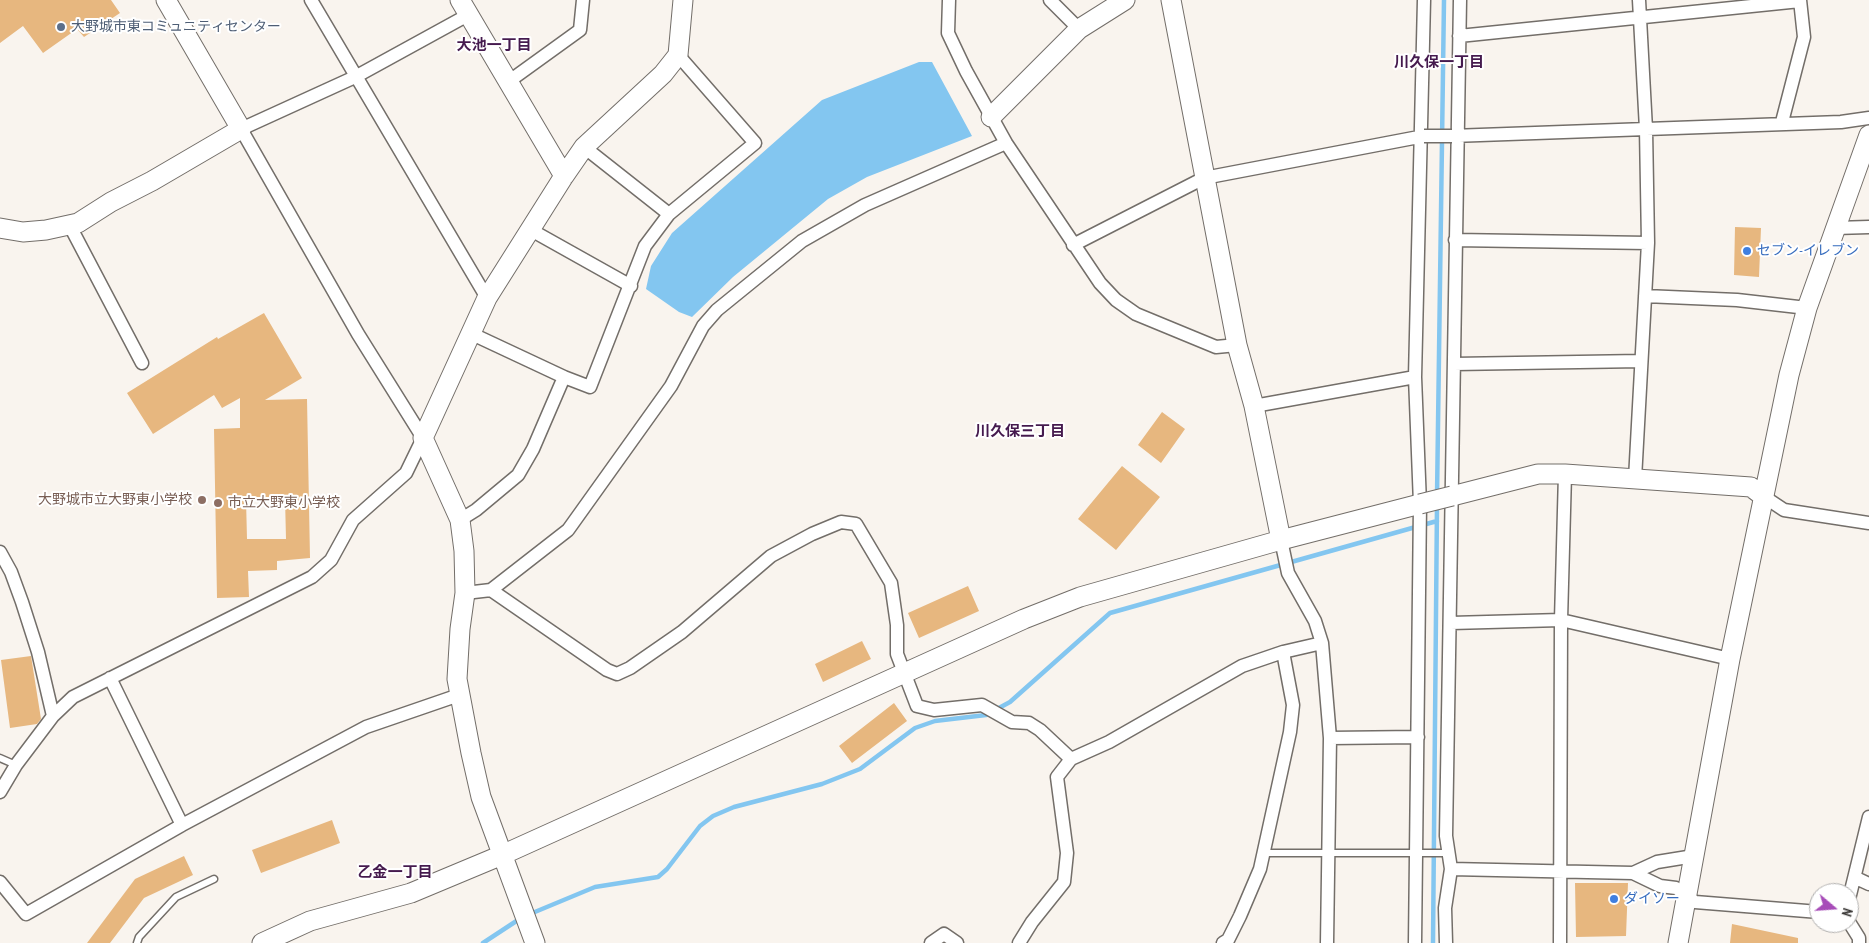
<!DOCTYPE html>
<meta charset="utf-8">
<style>
body{margin:0}
#map{position:relative;width:1869px;height:943px;overflow:hidden;background:#f9f4ee;font-family:"PT Sans Narrow",sans-serif}
canvas{display:block}
.north{position:absolute;left:1809px;top:883px;width:50px;height:50px;box-sizing:border-box;background:#fff;border:1px solid #afaead;border-radius:50%;rotate:108deg;font-size:14px;font-weight:700;line-height:20px;text-align:center;color:#373533}
.north::after{content:'';display:block;margin:auto;width:18px;height:22px;background:#a74cb8;clip-path:polygon(50% 0,100% 100%,50% 72%,0 100%)}
</style>
<div id="map">
<canvas width="1869" height="943"></canvas>
<div class="north">N</div>
</div>
<script>
const context = document.querySelector('canvas').getContext('2d');
context.lineJoin = 'round';
function fillPath(path, color) { context.fillStyle = color; context.fill(path, 'evenodd'); }
const shape = rows => new Path2D(rows.map(r => 'M' + r).join(''));
function strokePath(path, color, width, dash) { context.strokeStyle = color; context.lineWidth = width; context.lineCap = dash ? 'butt' : 'round'; context.setLineDash(dash || []); context.stroke(path); }
function drawText(font, color, halo, rows, align = 'center') {
  context.font = font + ' "PT Sans Narrow","Noto Sans JP",sans-serif'; context.lineWidth = 4; context.setLineDash([]); context.textBaseline = 'middle'; context.strokeStyle = halo; context.fillStyle = color; for (const [text, x, y, turn = 0] of rows) {
    context.save(); context.translate(x, y); context.rotate((+turn || 0) * Math.PI / 180); context.textAlign = isNaN(turn) ? turn : align; if (halo) context.strokeText(text, 0, 0); context.fillText(text, 0, 0); context.restore();
  }
}
fillPath(shape([
 [919,62,932,62,972,136,867,177,828,199,733,277,692,317,679,312,646,289,651,266,672,233,822,100]
]), '#83c6f0');
strokePath(shape([
 [1437,496,1444,0],
 [530,914,595,887,658,877,667,869,700,826,713,816,734,807,822,784,860,769,915,728,935,721,986,715,1010,702,1110,613,1437,521],
 [483,943,521,918],
 [1433,943,1437,504]
]), '#83c6f0', 4.5);
fillPath(shape([
 [0,0,111,0,120,13,84,37,77,29,43,53,23,26,0,43],
 [1735,227,1761,228,1759,277,1734,275],
 [264,313,302,378,265,400,307,399,310,558,277,561,277,570,248,571,249,597,217,598,214,429,240,428,240,398,222,408,214,395,153,434,127,393,217,337,218,339],
 [285,498,286,539,247,539,246,499],
 [1162,412,1185,429,1161,463,1138,445],
 [1122,466,1160,497,1116,550,1078,519],
 [968,586,979,611,919,638,908,613],
 [862,641,871,659,823,682,815,664],
 [31,656,41,719,37,724,10,728,1,660],
 [894,703,907,721,852,763,839,746],
 [332,820,340,843,261,873,252,850],
 [184,856,193,875,144,898,110,943,87,943,135,879],
 [1575,883,1628,883,1626,936,1576,937],
 [1732,924,1798,938,1798,943,1730,943]
]), '#e7b77f');
const lane = shape([
 [0,758,16,765],
 [1263,853,1449,853],
 [137,943,139,937,176,897,214,879]
]);
const street = shape([
 [311,0,487,298],
 [949,0,948,33,966,71,1006,143,1100,283,1116,300,1136,314,1216,347,1237,345],
 [1050,0,1079,29],
 [1459,36,1800,1],
 [508,82,580,30,583,0],
 [1782,122,1804,37,1800,0],
 [1452,136,1841,122,1869,118],
 [584,147,669,214],
 [70,226,142,363],
 [1835,228,1869,227],
 [531,230,631,286],
 [1455,240,1648,243],
 [1073,245,1204,178,1424,136],
 [1645,296,1737,300,1807,308],
 [470,333,564,377],
 [1454,364,1641,361],
 [1254,406,1415,377],
 [1635,479,1648,243,1646,129,1639,0],
 [1763,496,1784,510,1869,523],
 [460,520,476,510,518,475,533,449,564,377,590,387,645,246,669,214,755,143,678,55],
 [1281,540,1288,573,1315,621,1322,643,1330,738,1327,943],
 [0,552,11,572,22,602,38,652,53,716],
 [491,590,607,670,617,674,630,668,682,632,771,556,812,534,841,522,856,524,891,583,897,625,897,654,917,706,934,710,982,705,1012,722,1029,723,1040,730,1071,759],
 [465,593,491,590,568,530,671,386,703,326,717,310,802,241,865,205,1006,143],
 [1451,623,1561,620,1730,659],
 [110,678,182,825],
 [1330,738,1418,737],
 [0,792,16,765,53,716,73,697,312,577,331,560,353,520,406,473,423,438,358,334,241,129,355,77,468,15],
 [1451,869,1633,873,1660,886,1676,888,1695,902,1819,912],
 [1633,873,1657,862,1694,856],
 [1856,878,1869,884],
 [0,882,26,914,182,825,366,727,459,695],
 [1849,899,1869,817],
 [1849,922,1859,938,1859,943],
 [931,943,944,934,957,943],
 [1019,943,1032,922,1064,882,1067,853,1057,777,1071,759,1109,742,1242,666,1283,652,1322,643],
 [1223,943,1228,940,1240,916,1260,869,1290,732,1293,705,1283,652],
 [1415,943,1420,504,1415,377,1424,0],
 [1446,943,1445,908,1451,869,1446,836,1460,0],
 [1560,943,1561,620,1565,474]
]);
const secondary = shape([
 [460,0,564,176],
 [1171,0,1237,345,1254,406,1281,540],
 [991,117,1079,29,1125,0],
 [0,228,23,232,46,230,78,223,111,202,152,181,241,129,166,0],
 [1452,496,1538,474,1565,474,1751,487,1763,496],
 [262,943,310,921,411,893,502,855,1024,619,1080,597,1281,540,1420,504],
 [535,943,481,797,471,753,457,679,460,629,465,593,464,551,460,520,423,438,487,298,564,176,584,147,663,74,678,55,683,0],
 [1678,943,1730,659,1789,375,1807,308,1869,135]
]);
strokePath(lane, '#736e69', 9);
strokePath(street, '#736e69', 15);
strokePath(secondary, '#736e69', 21);
strokePath(lane, '#fff', 6);
strokePath(street, '#fff', 12);
strokePath(secondary, '#fff', 19);
const streetBridge = shape([
 [1424,136,1452,136]
]);
const secondaryBridge = shape([
 [1420,504,1452,496]
]);
strokePath(streetBridge, '#736e69', 15, []);
strokePath(secondaryBridge, '#736e69', 21, []);
strokePath(streetBridge, '#fff', 12);
strokePath(secondaryBridge, '#fff', 19);
for (const [x, y, r, color] of [
 [61,27,5,"#5c6f8a"],
 [1747,251,5,"#3f7fe0"],
 [202,500,5,"#8d6e63"],
 [218,503,5,"#8d6e63"],
 [1614,899,5,"#3f7fe0"]
]) { const dot = new Path2D(); dot.arc(x, y, r, 0, 2 * Math.PI); context.fillStyle = color; context.fill(dot); strokePath(dot, '#fff', 2); }
drawText('14px', '#4e5e75', '#fff', [
 ["大野城市東コミュニティセンター",71,27]
], 'left');
drawText('14px', '#366cbe', '#fff', [
 ["セブン-イレブン",1757,251],
 ["ダイソー",1624,899]
], 'left');
drawText('14px', '#785e54', '#fff', [
 ["大野城市立大野東小学校",192,500],
 ["市立大野東小学校",228,503,"left"]
], 'right');
drawText('bold 15px', '#451a4e', '#fff', [
 ["大池一丁目",494,46],
 ["川久保一丁目",1439,63],
 ["川久保三丁目",1020,432],
 ["乙金一丁目",395,873]
]);
</script>
